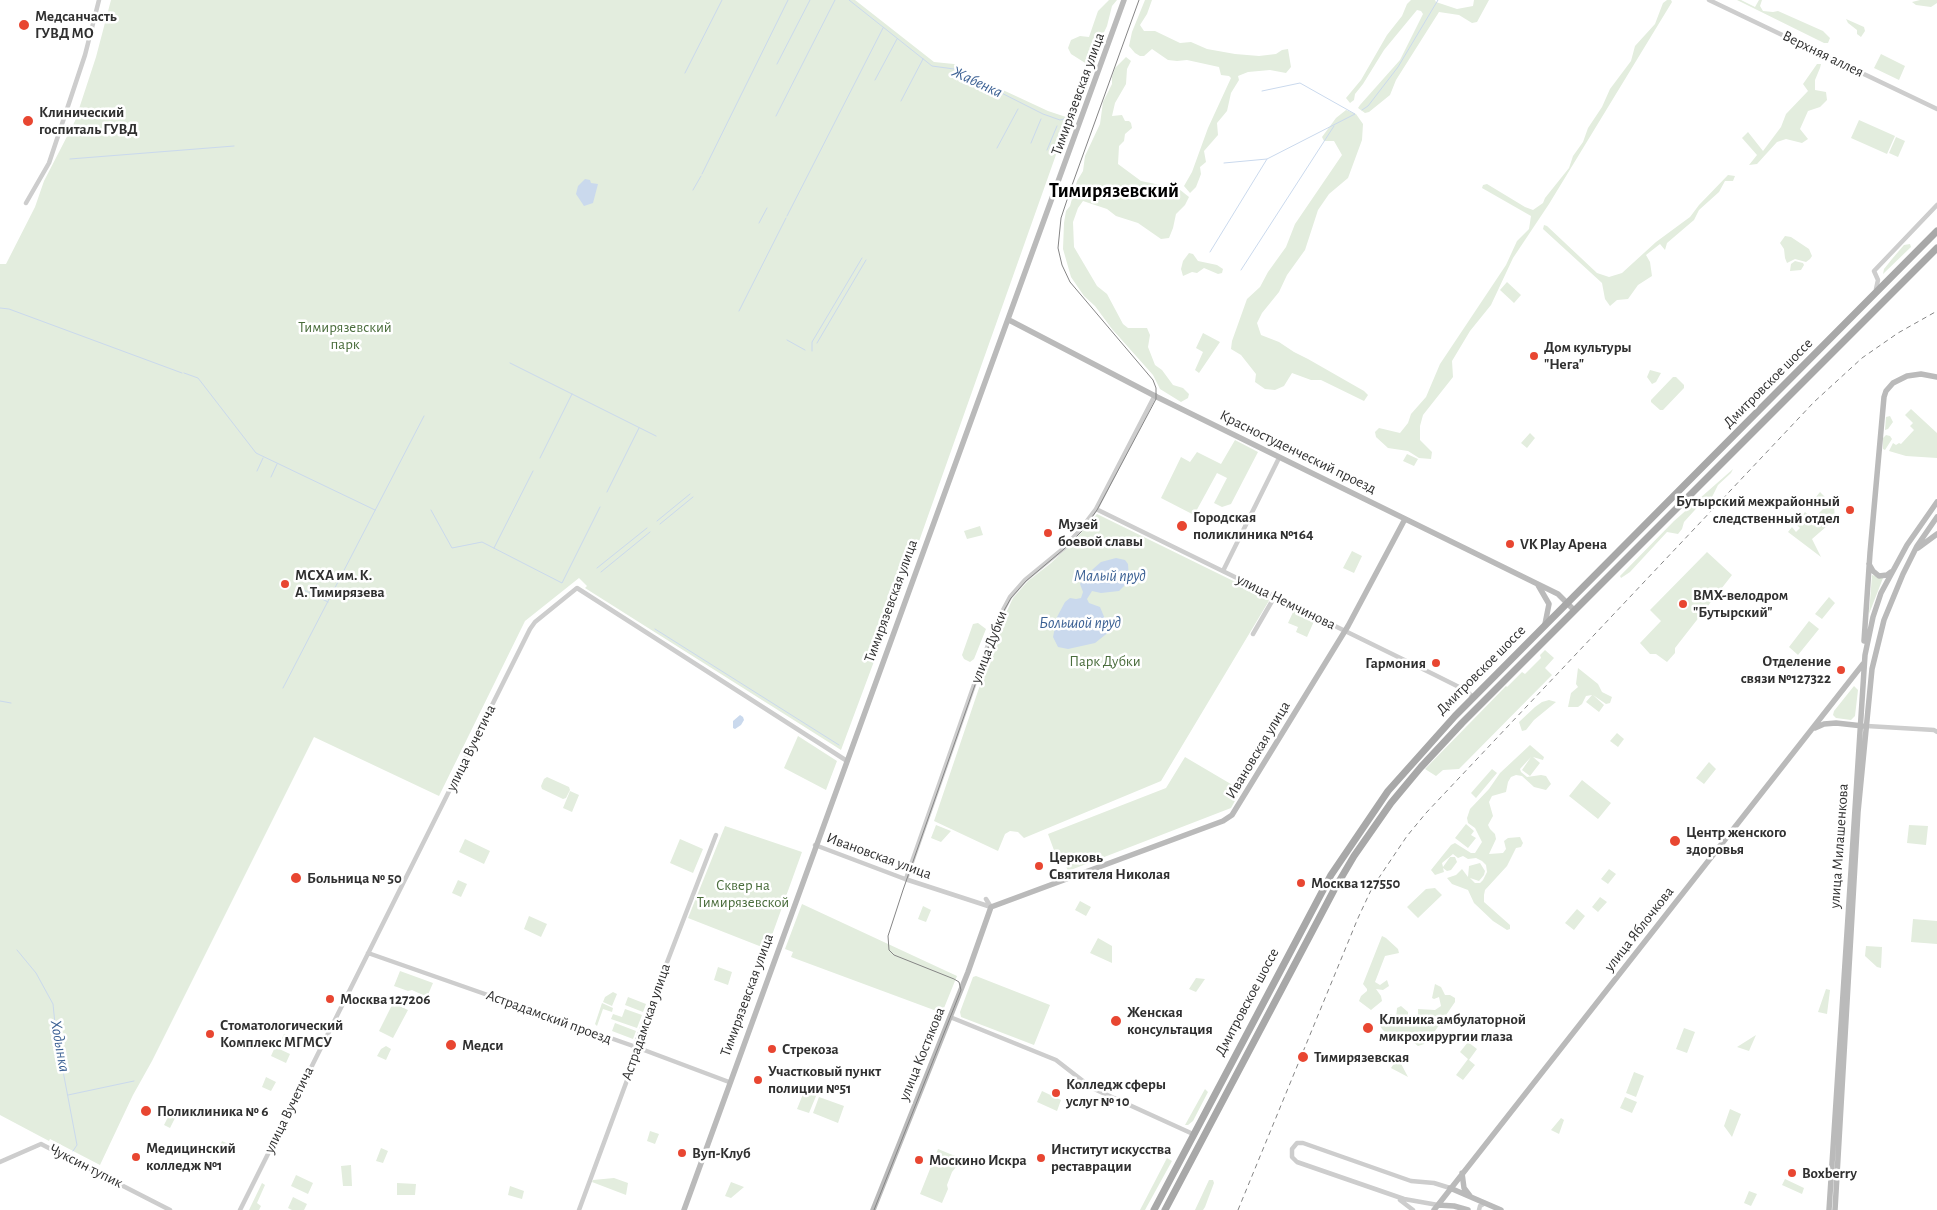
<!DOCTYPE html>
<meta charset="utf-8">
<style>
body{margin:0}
canvas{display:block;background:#fff}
</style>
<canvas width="1937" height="1210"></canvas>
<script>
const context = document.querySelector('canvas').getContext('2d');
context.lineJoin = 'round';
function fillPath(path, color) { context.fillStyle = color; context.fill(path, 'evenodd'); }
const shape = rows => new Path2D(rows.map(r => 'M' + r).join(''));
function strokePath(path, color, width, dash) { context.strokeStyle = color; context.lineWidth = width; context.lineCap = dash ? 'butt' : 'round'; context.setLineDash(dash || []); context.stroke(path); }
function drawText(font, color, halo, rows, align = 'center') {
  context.font = font + ' "Alegreya Sans",sans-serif'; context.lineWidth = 5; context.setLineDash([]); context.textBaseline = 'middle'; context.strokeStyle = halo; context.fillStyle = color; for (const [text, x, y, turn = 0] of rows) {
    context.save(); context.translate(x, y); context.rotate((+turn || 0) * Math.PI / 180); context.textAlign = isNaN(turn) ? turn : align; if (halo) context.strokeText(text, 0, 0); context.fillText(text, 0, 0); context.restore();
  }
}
fillPath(shape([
 [111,0,855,0,934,62,954,64,990,84,1048,111,1069,118,917,547,914,549,914,554,841,750,585,588,587,586,579,578,525,621,439,796,314,737,152,1061,133,1095,100,1165,50,1139,49,1141,0,1115,0,264,6,264,35,207,44,181,75,121,96,57],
 [1109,0,1117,0,1112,6,1107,26,1098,45,1094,61,1090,66,1071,54,1068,48,1071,40,1080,36,1089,37,1098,11],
 [1145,0,1152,0,1147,14,1140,25,1144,31,1155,31,1180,43,1191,42,1207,49,1235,54,1259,56,1276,54,1282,50,1288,49,1291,67,1286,73,1270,70,1248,72,1238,76,1239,80,1231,93,1227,111,1217,123,1218,135,1204,151,1206,162,1200,167,1201,174,1196,187,1190,193,1184,186,1192,172,1208,128,1231,78,1229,76,1221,75,1219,67,1187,60,1177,61,1168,60,1152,49,1144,56,1140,56,1135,53,1129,46,1132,32],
 [1411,0,1435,0,1436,2,1457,9,1473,6,1474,0,1489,0,1477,22,1472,23,1459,15,1439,12,1396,80,1390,95,1369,112,1365,113,1358,108,1360,105,1400,60,1423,14,1421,11,1417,10,1384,50,1363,84,1355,94,1354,100,1350,103,1346,98,1361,80,1387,35,1402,16,1407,4],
 [1667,0,1671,0,1672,2,1549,204,1513,258,1491,305,1470,331,1452,361,1453,377,1423,415,1420,426,1420,440,1432,452,1431,459,1419,458,1408,451,1388,448,1376,437,1375,432,1379,428,1400,433,1408,423,1411,414,1426,397,1440,364,1506,265,1517,241,1529,229,1531,216,1482,188,1483,185,1487,184,1525,207,1533,210,1543,203,1545,198,1569,168,1573,156,1583,142,1588,128,1602,107,1610,89,1631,61,1635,46,1655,24,1663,3],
 [1737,0,1741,0,1755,7,1759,0,1762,0,1760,6,1763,11,1773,12,1778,11,1823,31,1830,38,1828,43,1824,43],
 [1920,0,1937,0,1937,3,1931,7,1916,5,1912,2],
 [1846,19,1864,27,1865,31,1861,37,1857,34,1857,30,1848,23],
 [1881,54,1905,66,1899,80,1874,68],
 [1126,57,1131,61,1127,69,1126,84,1115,103,1112,116,1122,115,1125,121,1129,121,1131,123,1132,128,1125,134,1124,141,1119,146,1118,164,1141,181,1179,189,1189,197,1185,205,1176,214,1173,228,1169,238,1161,239,1138,223,1116,216,1107,209,1083,201,1078,208,1073,222,1074,247,1097,286,1107,294,1123,324,1128,328,1147,328,1150,335,1148,347,1155,365,1162,370,1173,385,1183,388,1189,394,1188,398,1181,402,1160,389,1153,375,1112,329,1095,306,1084,296,1071,277,1063,249,1064,223,1066,211,1070,206,1077,181,1083,171,1085,156,1100,124,1103,102,1112,84,1112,77,1115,68],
 [1817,64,1821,64,1820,68,1815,80,1815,90,1826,92,1827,100,1820,107,1808,111,1800,129,1808,139,1802,143,1786,139,1777,142,1757,164,1749,165,1757,155,1742,138,1748,132,1763,151,1781,127,1786,114,1808,91,1803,84],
 [1346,110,1356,114,1363,124,1362,140,1348,178,1329,194,1318,210,1305,250,1287,275,1279,292,1262,313,1257,323,1261,335,1279,342,1294,352,1308,359,1364,391,1368,395,1364,401,1321,380,1311,380,1292,373,1284,386,1275,390,1265,389,1255,382,1256,374,1241,355,1231,349,1232,341,1247,299,1260,287,1268,272,1286,247,1295,224,1342,155,1334,141,1324,141,1322,137,1336,118],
 [1859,120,1895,136,1887,154,1851,138],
 [1896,137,1905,141,1898,157,1889,153],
 [1728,175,1735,176,1733,181,1725,181,1719,192,1699,210,1694,220,1667,243,1665,250,1660,244,1646,255,1650,262,1652,276,1638,285,1628,299,1617,300,1610,306,1605,299,1602,283,1543,229,1544,225,1547,226,1597,273,1609,277,1622,273,1656,242,1690,217,1699,205],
 [1785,236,1791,237,1809,249,1812,256,1810,259,1806,262,1795,259,1787,263,1785,258,1784,249,1780,243],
 [1910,244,1911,247,1883,274,1884,269,1892,259,1904,245],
 [1189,253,1193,254,1198,261,1217,265,1223,269,1222,273,1218,274,1204,268,1197,273,1192,272,1183,276,1181,269,1183,261],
 [1795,261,1803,263,1804,265,1801,270,1790,271,1791,264],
 [1507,282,1521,295,1514,303,1500,290],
 [1203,333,1220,342,1199,373,1195,370,1203,352,1196,348],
 [1650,370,1661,373,1656,382,1652,384,1647,377],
 [1673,377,1676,377,1684,385,1684,388,1663,410,1660,410,1651,402,1651,400],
 [1911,409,1937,433,1937,458,1906,456,1889,451,1893,443,1896,445,1899,443,1901,444,1914,430,1910,426,1913,423,1905,415],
 [1890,416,1893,422,1888,429,1885,430,1886,417],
 [1530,433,1535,438,1527,448,1521,443],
 [1886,435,1890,436,1892,439,1885,450,1883,449,1883,438],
 [1235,440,1258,452,1231,504,1222,507,1214,503,1227,478,1217,473,1194,515,1161,498,1181,457,1190,462,1197,452,1221,464],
 [1407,454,1418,459,1414,466,1403,461],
 [1733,469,1731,473,1718,485,1712,497,1703,501,1684,522,1682,529,1678,534,1667,532,1630,572,1621,578,1620,576,1674,521],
 [1820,492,1834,506,1835,519,1812,539,1821,557,1788,532,1792,527,1796,532,1800,528,1796,524,1805,512,1813,519,1823,509,1826,509,1815,498],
 [1097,514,1270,599,1161,781,1024,838,1018,832,1010,831,1005,834,998,851,934,821,1000,626,1013,598,1028,581,1051,563,1075,540],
 [980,526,983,535,967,539,964,531],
 [1352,551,1362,556,1354,573,1343,568],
 [1707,552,1732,575,1675,648,1675,653,1667,662,1656,654,1650,654,1640,643,1661,621,1650,610],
 [1872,575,1883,578,1869,614],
 [1829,597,1835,603,1822,619,1815,614],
 [1294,610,1315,619,1307,637,1296,632,1298,627,1288,623],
 [1809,621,1819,629,1798,655,1789,647],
 [978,623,986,629,974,659,970,662,964,659,962,655,973,624],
 [1545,650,1554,658,1545,668,1552,675,1459,769,1443,770,1436,776,1425,769,1506,686,1507,687,1522,672,1525,674,1541,658,1540,655],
 [1578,668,1598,684,1602,692,1612,697,1610,703,1606,704,1593,695,1604,705,1599,712,1586,702,1592,695,1586,696,1582,704,1578,707,1568,707,1571,693,1578,687,1576,684],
 [1854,686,1858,690,1855,716,1851,720,1836,718,1833,715,1834,711],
 [1549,700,1556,702,1534,720,1526,730,1522,731,1519,722,1535,707,1542,702],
 [1617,733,1624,739,1618,747,1610,741],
 [798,736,837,761,826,790,784,768],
 [1530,745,1544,757,1543,760,1533,757,1540,763,1530,776,1522,770,1531,757,1520,769,1521,772,1527,777,1541,775,1546,776,1551,784,1546,790,1534,787,1522,776,1516,775,1511,777,1508,782,1506,792,1492,796,1489,802,1493,816,1488,825,1490,829,1495,834,1496,839,1489,854,1503,853,1506,849,1504,841,1508,838,1520,837,1523,843,1521,847,1516,848,1507,866,1485,890,1484,895,1484,902,1510,925,1510,929,1507,930,1493,921,1474,903,1468,890,1452,884,1447,878,1456,875,1462,869,1468,877,1469,866,1480,863,1485,871,1484,875,1479,881,1470,878,1475,883,1480,883,1483,880,1487,872,1486,865,1482,861,1476,858,1468,859,1463,856,1458,858,1453,854,1442,863,1443,867,1450,857,1455,857,1457,862,1451,870,1447,871,1443,868,1444,872,1435,875,1431,870,1451,845,1455,843,1471,853,1475,853,1482,842,1475,828,1468,823,1467,818,1470,809,1489,789,1500,773],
 [1185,757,1241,790,1231,808,1068,871,1060,852,1055,853,1048,834,1166,788],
 [1709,762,1716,769,1704,784,1696,778],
 [1492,769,1497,773,1476,798,1471,793],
 [547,777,569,787,570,790,566,798,563,799,542,789,541,786,544,779],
 [1582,780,1611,803,1598,819,1569,796],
 [570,791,579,795,572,812,563,808],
 [1466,824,1474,831,1471,835,1476,838,1468,848,1455,838],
 [936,825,951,831,941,842,931,838],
 [1909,825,1928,826,1926,845,1907,843],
 [725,826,802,852,767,949,688,918],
 [465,839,490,851,484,864,459,852],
 [680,839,703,849,693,873,670,863],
 [1609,869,1616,874,1608,884,1601,879],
 [458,880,467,884,461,897,452,893],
 [1435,888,1442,895,1418,918,1407,907,1426,889],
 [1600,897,1607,902,1598,912,1592,907],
 [1080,901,1091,907,1086,916,1075,910],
 [802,904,957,976,942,1013,791,957,793,952,785,949],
 [923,906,931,910,926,922,918,919],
 [1577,909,1585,916,1574,930,1565,923],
 [529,916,547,924,541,937,524,929],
 [1913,919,1937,921,1937,944,1911,942],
 [1382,936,1386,938,1398,949,1399,953,1385,956,1375,982,1380,985,1387,980,1389,986,1383,990,1376,989,1381,996,1382,1001,1371,1010,1359,1001,1361,996,1367,991,1367,989,1363,984],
 [1098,938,1112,946,1112,963,1090,953],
 [1866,946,1882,947,1881,968,1877,967,1865,956],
 [718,967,732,972,728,985,714,980],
 [400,971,433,983,427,997,412,990,408,991,394,986],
 [976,976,1050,1005,1034,1045,961,1017,960,1012,973,977],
 [1196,978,1205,979,1196,992,1189,989],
 [1435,984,1441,987,1445,995,1450,995,1455,998,1455,1002,1435,1031,1427,1036,1424,1044,1418,1046,1412,1041,1393,1040,1382,1029,1379,1023,1380,1018,1391,1014,1396,1018,1397,1008,1401,1006,1408,1012,1408,1016,1411,1020,1419,1026,1423,1026,1423,1023,1418,1014,1418,1009,1435,1010,1441,1006,1439,997,1434,999,1432,998],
 [1826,989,1830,990,1827,1014,1818,1012],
 [613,992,617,994,612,1006,603,1002,605,997],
 [628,997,646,1004,643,1012,625,1005],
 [393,1003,408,1010,393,1038,379,1031],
 [602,1003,613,1008,612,1012,603,1009,597,1026,595,1024],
 [625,1009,642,1015,637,1028,611,1019,613,1014,622,1017],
 [615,1023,636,1031,633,1039,612,1031],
 [1684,1028,1695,1032,1687,1053,1676,1049],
 [284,1034,294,1039,290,1048,280,1043],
 [1756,1035,1749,1051,1737,1047],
 [1468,1042,1477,1049,1469,1060,1475,1065,1463,1080,1456,1075,1468,1059,1460,1052],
 [386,1046,391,1049,386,1060,377,1056,381,1049],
 [275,1047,290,1054,286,1063,271,1056],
 [1398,1058,1408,1077,1391,1068],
 [1634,1072,1644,1076,1636,1097,1626,1093],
 [266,1077,276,1082,271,1091,262,1087],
 [807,1084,819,1089,809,1113,797,1109],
 [1205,1089,1208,1092,1193,1121,1188,1125,1185,1125],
 [1042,1091,1061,1100,1057,1111,1037,1102],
 [819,1097,844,1106,838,1123,813,1113],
 [1625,1097,1637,1102,1632,1113,1620,1108],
 [1730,1109,1741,1114,1732,1137,1724,1126],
 [171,1111,177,1114,170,1128,164,1125],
 [1561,1118,1564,1120,1559,1134,1551,1130],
 [650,1131,659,1134,655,1144,647,1141],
 [222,1141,237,1148,233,1155,219,1148],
 [381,1148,388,1151,383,1163,376,1161],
 [938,1149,960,1158,956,1167,952,1172,947,1185,948,1189,942,1203,920,1194],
 [1167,1158,1172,1161,1145,1210,1140,1210],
 [351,1165,352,1186,343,1186,341,1166],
 [296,1175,313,1183,308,1194,291,1186],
 [614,1178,628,1183,626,1195,592,1182,593,1180],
 [1785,1179,1804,1188,1802,1194,1782,1185],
 [1209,1180,1213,1180,1214,1183,1205,1207,1203,1210,1195,1210],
 [731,1182,744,1187,731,1198,725,1196],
 [262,1183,265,1185,257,1203,261,1206,259,1210,249,1210],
 [397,1183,416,1184,415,1195,397,1195],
 [510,1186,524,1191,522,1199,508,1195],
 [1749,1191,1757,1194,1751,1206,1744,1203],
 [293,1197,307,1204,304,1210,292,1210,288,1208]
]), '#e3edde');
fillPath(shape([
 [585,179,590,180,591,183,598,184,593,203,584,206,576,194,578,186],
 [1116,558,1125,560,1128,564,1129,578,1125,585,1119,591,1101,593,1092,591,1087,599,1089,603,1100,607,1105,619,1110,625,1110,631,1095,643,1068,649,1058,647,1053,637,1057,617,1065,602,1070,598,1076,599,1081,598,1083,592,1080,584,1084,577,1101,562],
 [740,715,743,717,744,720,741,725,735,729,733,728,733,721]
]), '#cad9ed');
strokePath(shape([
 [849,0,932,66,954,69,1043,114,1060,120,1064,119],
 [777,64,810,0],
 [685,73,722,0],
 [875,80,897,39],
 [901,101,923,59],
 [1362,110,1368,106,1398,67,1438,0],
 [776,116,835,0],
 [1031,143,1041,119],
 [997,148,1018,109],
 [1047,150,1057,126],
 [70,159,234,146],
 [1224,163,1267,159,1355,114,1300,83,1262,91],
 [702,174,788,0],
 [693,190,701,176],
 [787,216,883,28],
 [759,223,767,208],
 [1210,252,1267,159],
 [1241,270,1334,126],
 [0,308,9,309,182,373],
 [739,311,786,218],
 [787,340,805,350],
 [817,343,866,260],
 [812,351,812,342,862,258],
 [510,363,656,436],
 [184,373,198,378,256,453,375,510],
 [540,458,572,394],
 [257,471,263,458],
 [271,477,277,464],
 [607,492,639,428],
 [431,510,452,548,482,542,562,583,600,507],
 [657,521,690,494],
 [660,524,693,497],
 [494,548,533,471],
 [597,568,647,528],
 [601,572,650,532],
 [304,590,328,602],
 [655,629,839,745],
 [283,688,424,416],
 [0,701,11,703],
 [17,950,36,973,53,1004,56,1034,77,1145,73,1151],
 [68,1095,134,1081]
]), '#cad9ed', 1);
strokePath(shape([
 [1709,0,1937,109],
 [26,203,49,163,85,55,99,0],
 [1876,289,1878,280,1874,271,1937,205],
 [1096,509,1435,675,1465,690,1473,697],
 [1223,571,1278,460],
 [1253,634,1275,596],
 [1867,726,1934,730,1937,732],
 [815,845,905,879,991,907],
 [906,879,995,625,1010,597,1025,580,1064,548,1080,530,1096,509,1155,395],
 [986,899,991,907],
 [368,953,636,1047,729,1082],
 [950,1017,1056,1060,1092,1088,1193,1134],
 [0,1162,41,1144,170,1210],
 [1400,1200,1413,1210],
 [1438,1205,1404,1199,1297,1162,1292,1157,1292,1149,1297,1143,1303,1143,1411,1181,1434,1183,1450,1188],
 [240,1210,530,629,535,622,577,588,847,761],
 [579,1210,636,1056,636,1043,716,835],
 [1479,1210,1480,1206,1485,1203]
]), '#cdcdcd', 4.5);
strokePath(shape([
 [1009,320,1157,397,1558,594,1574,610],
 [1918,548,1937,534],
 [1869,564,1873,571,1879,576,1887,575,1891,572],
 [1538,585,1549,604,1545,624],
 [1864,641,1870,553,1884,397,1886,391,1893,383,1907,376,1921,374,1937,377],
 [1815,728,1824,724,1836,723,1863,726],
 [1462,1173,1464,1188,1470,1196],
 [1450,1188,1501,1210],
 [1438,1205,1454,1206,1468,1210],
 [684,1210,1124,0],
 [873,1210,968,972,991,907,1223,821,1232,815,1348,626,1405,519],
 [1434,1210,1863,664],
 [1829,1210,1865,655,1873,617,1881,593,1907,545,1937,502],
 [1835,1210,1858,812,1872,669,1884,620,1903,574,1917,546,1937,517]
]), '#bababa', 5.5);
strokePath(shape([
 [1154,1210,1331,875,1388,791,1455,716,1937,231],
 [1165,1210,1334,890,1354,856,1391,803,1421,767,1462,723,1937,248]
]), '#a8a8a8', 7);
strokePath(shape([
 [874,1210,961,990,959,982,954,979,894,955,889,950,888,936,903,890,996,625,1011,598,1026,581,1064,549,1082,531,1097,510,1156,399,1156,388,1153,380,1070,282,1062,265,1058,248,1061,218,1071,188,1139,0]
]), '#858585', 1);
strokePath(shape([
 [1238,1210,1358,918,1372,888,1407,836,1426,813,1814,402,1862,358,1898,333,1937,311]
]), '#858585', 1, [5, 4]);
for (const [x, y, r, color] of [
 [24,25,6,"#e84631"],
 [28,121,6,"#e84631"],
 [1534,356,5,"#e84631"],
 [1850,510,5,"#e84631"],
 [1182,526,6,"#e84631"],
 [1048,533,5,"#e84631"],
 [1510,544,5,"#e84631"],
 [285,584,5,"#e84631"],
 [1683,604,5,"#e84631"],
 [1436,663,5,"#e84631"],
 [1841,670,5,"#e84631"],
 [1675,841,6,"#e84631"],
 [1039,866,5,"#e84631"],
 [296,878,6,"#e84631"],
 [1301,883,5,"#e84631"],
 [330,999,5,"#e84631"],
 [1116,1021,6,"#e84631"],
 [1368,1028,6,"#e84631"],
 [210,1034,5,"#e84631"],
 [451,1045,6,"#e84631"],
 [772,1049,5,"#e84631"],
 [1303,1057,6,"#e84631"],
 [758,1080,5,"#e84631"],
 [1056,1093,5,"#e84631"],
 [146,1111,6,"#e84631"],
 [682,1153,5,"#e84631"],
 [136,1157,5,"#e84631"],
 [1041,1158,5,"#e84631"],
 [919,1160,5,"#e84631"],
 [1792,1173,5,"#e84631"]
]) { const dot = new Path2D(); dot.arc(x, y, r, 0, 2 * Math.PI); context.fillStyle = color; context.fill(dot); strokePath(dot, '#fff', 2); }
drawText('bold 15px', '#303030', '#fff', [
 ["Медсанчасть",35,16],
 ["ГУВД МО",35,33],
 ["Клинический",39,112],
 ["госпиталь ГУВД",39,129],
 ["Дом культуры",1544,347],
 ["\"Нега\"",1544,364],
 ["Бутырский межрайонный",1840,501,"right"],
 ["следственный отдел",1840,518,"right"],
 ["Городская",1193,517],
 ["поликлиника №164",1193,534],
 ["Музей",1058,524],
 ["боевой славы",1058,541],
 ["VK Play Арена",1520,544],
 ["МСХА им. К.",295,575],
 ["А. Тимирязева",295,592],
 ["BMX-велодром",1693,595],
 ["\"Бутырский\"",1693,612],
 ["Отделение",1831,661,"right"],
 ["связи №127322",1831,678,"right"],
 ["Гармония",1426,663,"right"],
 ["Центр женского",1686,832],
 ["здоровья",1686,849],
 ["Церковь",1049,857],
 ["Святителя Николая",1049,874],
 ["Больница № 50",307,878],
 ["Москва 127550",1311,883],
 ["Москва 127206",340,999],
 ["Женская",1127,1012],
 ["консультация",1127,1029],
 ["Клиника амбулаторной",1379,1019],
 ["микрохирургии глаза",1379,1036],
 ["Стоматологический",220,1025],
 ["Комплекс МГМСУ",220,1042],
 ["Медси",462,1045],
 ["Стрекоза",782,1049],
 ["Тимирязевская",1314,1057],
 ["Участковый пункт",768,1071],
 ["полиции №51",768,1088],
 ["Колледж сферы",1066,1084],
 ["услуг № 10",1066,1101],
 ["Поликлиника № 6",157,1111],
 ["Медицинский",146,1148],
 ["колледж №1",146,1165],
 ["Институт искусства",1051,1149],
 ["реставрации",1051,1166],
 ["Вуп-Клуб",692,1153],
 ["Москино Искра",929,1160],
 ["Boxberry",1802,1173]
], 'left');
drawText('15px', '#303030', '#fff', [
 ["Верхняя аллея",1823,54,26],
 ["Тимирязевская улица",1078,94,-70],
 ["Дмитровское шоссе",1768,383,-45],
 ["Красностуденческий проезд",1298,452,26],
 ["Тимирязевская улица",891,601,-70],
 ["улица Немчинова",1286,602,26],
 ["улица Дубки",989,647,-69],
 ["Дмитровское шоссе",1481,670,-45],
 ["улица Вучетича",471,748,-64],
 ["Ивановская улица",1258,750,-59],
 ["улица Милашенкова",1839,846,-86],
 ["Ивановская улица",879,856,20],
 ["улица Яблочкова",1639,929,-52],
 ["Тимирязевская улица",747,995,-70],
 ["Дмитровское шоссе",1247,1002,-62],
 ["Астрадамский проезд",549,1017,20],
 ["Астрадамская улица",646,1022,-71],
 ["улица Костякова",922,1054,-68],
 ["улица Вучетича",289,1110,-64],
 ["Чуксин тупик",86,1166,27]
]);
drawText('15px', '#4a6d3c', '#fff', [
 ["Тимирязевский",345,327],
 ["парк",345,344],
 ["Парк Дубки",1105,661],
 ["Сквер на",743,885],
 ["Тимирязевской",743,902]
]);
drawText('italic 16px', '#3c6194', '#fff', [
 ["Жабенка",977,82,25],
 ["Малый пруд",1110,576],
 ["Большой пруд",1080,623],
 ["Ходынка",60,1046,80]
]);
drawText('bold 20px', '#000', '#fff', [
 ["Тимирязевский",1114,191]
]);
</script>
